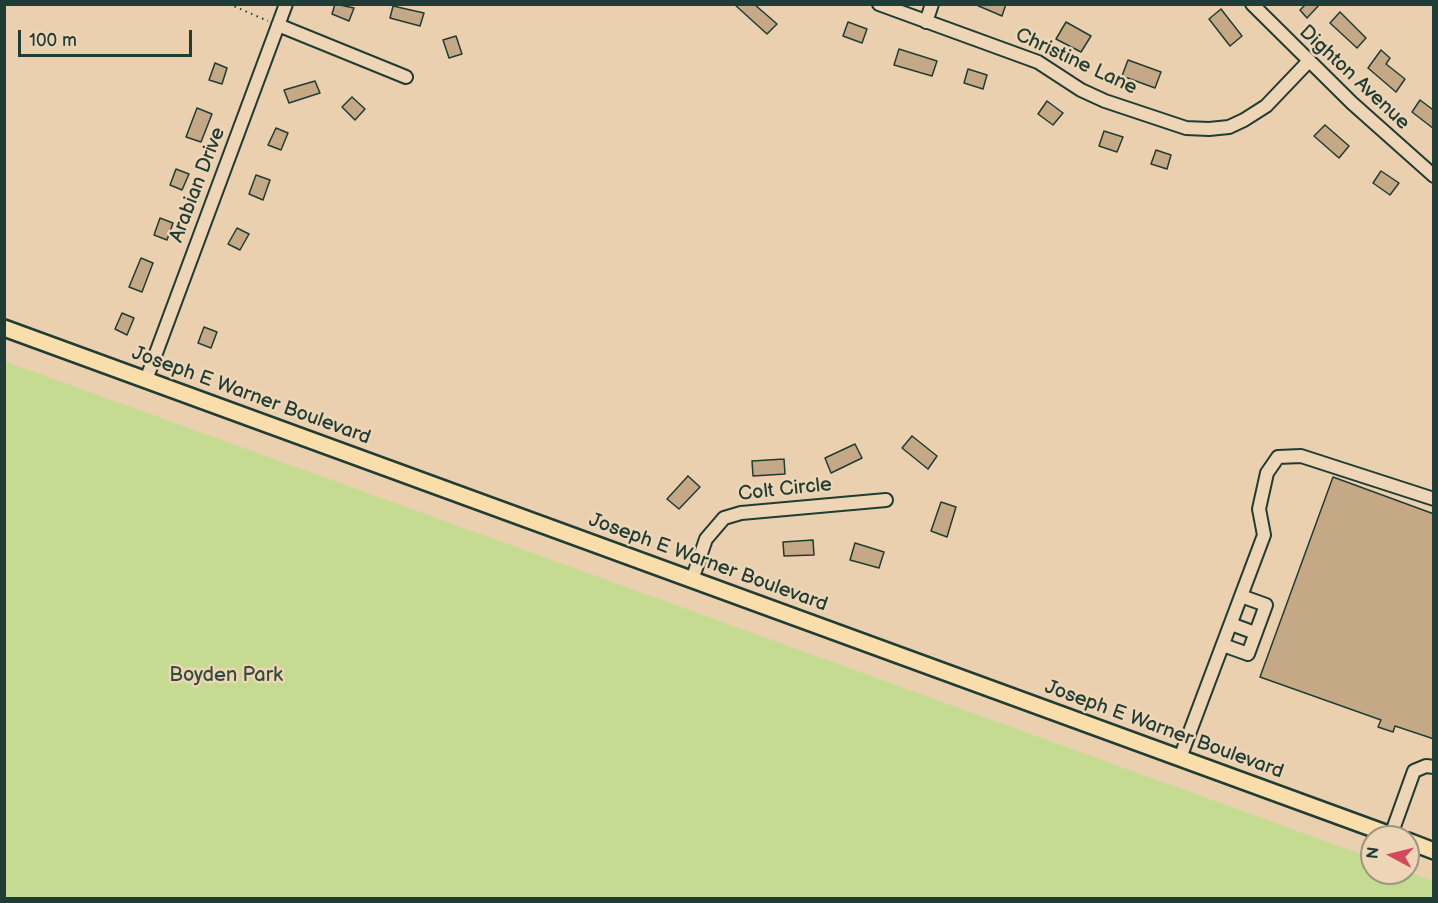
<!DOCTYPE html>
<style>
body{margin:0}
#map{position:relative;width:1438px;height:903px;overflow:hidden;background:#ebd0af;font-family:"Balsamiq Sans",sans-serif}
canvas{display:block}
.frame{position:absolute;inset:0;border:6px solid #1f3d34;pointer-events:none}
.north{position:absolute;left:1360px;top:825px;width:60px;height:60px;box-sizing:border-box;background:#edd5b5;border:2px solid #9b9881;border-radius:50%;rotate:277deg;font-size:16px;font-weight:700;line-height:24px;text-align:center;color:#1f3d34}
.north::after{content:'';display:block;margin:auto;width:21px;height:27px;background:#d1495b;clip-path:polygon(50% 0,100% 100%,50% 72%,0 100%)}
.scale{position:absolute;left:18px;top:30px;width:174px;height:27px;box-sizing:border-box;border:3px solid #1f3d34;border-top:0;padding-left:8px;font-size:18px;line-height:21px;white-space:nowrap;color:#1f3d34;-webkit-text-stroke:4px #edd5b5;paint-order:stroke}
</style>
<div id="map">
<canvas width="1438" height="903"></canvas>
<div class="frame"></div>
<div class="north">N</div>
<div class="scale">100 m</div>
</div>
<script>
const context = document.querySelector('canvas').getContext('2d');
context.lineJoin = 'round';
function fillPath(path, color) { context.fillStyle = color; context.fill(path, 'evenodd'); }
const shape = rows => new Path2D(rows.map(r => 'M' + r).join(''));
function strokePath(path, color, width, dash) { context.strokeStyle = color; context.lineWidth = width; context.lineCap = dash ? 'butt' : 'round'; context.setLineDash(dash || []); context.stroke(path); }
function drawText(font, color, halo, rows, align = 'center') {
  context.font = font + ' "Balsamiq Sans",sans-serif'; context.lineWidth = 5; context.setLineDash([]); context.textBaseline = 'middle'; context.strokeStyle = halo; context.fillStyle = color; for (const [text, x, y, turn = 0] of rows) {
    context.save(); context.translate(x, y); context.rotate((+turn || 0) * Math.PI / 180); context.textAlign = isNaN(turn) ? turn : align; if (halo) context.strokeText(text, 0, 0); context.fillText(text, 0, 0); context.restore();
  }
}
fillPath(shape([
 [4,361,1372,858,1372,873,1408,872,1433,881,1433,898,5,898]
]), '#c4db91');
const building = shape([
 [335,4,354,8,349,21,332,14,335,4],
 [734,4,754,4,777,24,767,34,734,4],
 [974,4,1006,4,1002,16,974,4],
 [1306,4,1320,4,1307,18,1300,10,1306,4],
 [393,6,424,13,420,26,390,18,393,6],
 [1221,9,1242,36,1230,46,1209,19,1221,9],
 [1340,12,1366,38,1357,48,1330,23,1340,12],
 [848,22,867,29,862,43,843,36,848,22],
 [1066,22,1091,36,1081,52,1056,39,1066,22],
 [456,36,462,54,449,58,443,40,456,36],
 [899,49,937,61,932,76,894,65,899,49],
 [1381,50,1390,58,1386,64,1405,79,1396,92,1368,68,1381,50],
 [1128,60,1161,72,1155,88,1122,76,1128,60],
 [215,63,227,68,222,84,209,80,215,63],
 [968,69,987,75,983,89,964,83,968,69],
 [315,81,320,93,289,103,284,90,315,81],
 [352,97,365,109,355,120,342,107,352,97],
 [1420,100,1432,109,1434,106,1434,129,1412,112,1420,100],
 [1047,101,1063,113,1053,125,1038,114,1047,101],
 [197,108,212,114,201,142,186,137,197,108],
 [1325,125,1349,146,1339,158,1314,136,1325,125],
 [276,128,288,133,281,150,268,145,276,128],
 [1104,131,1123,137,1117,152,1099,146,1104,131],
 [1156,150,1171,155,1167,169,1151,164,1156,150],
 [176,169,189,174,182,190,170,185,176,169],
 [1381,171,1399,183,1390,195,1373,183,1381,171],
 [256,175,270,180,263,200,249,194,256,175],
 [160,218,173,223,167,240,154,235,160,218],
 [237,228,249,234,240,250,228,244,237,228],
 [141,258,153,263,142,292,129,287,141,258],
 [122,313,134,318,127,335,115,329,122,313],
 [204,327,217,332,211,348,198,343,204,327],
 [912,436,937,456,928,469,902,448,912,436],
 [855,444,862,458,831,473,825,458,855,444],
 [784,459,785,474,753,476,752,461,784,459],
 [688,476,700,487,679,509,667,499,688,476],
 [1333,477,1434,514,1434,739,1395,726,1393,732,1378,727,1381,720,1260,677,1333,477],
 [941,502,956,507,947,537,931,531,941,502],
 [813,540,814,555,784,556,783,542,813,540],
 [855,543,884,552,879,568,850,560,855,543]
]);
fillPath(building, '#c5a986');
strokePath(building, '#1f3d34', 1.5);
const minor = shape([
 [879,4,1038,62,1081,90,1105,101,1186,128,1209,129,1229,127,1244,120,1266,106,1308,62],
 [1252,4,1352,103,1434,176],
 [926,22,932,4],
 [278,25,406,77],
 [146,380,286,4],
 [692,580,706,539,724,518,741,513,886,500],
 [1231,624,1255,633],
 [1223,645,1248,654,1266,605,1241,596],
 [1180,758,1264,535,1259,509,1267,473,1278,457,1301,456,1434,499],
 [1391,835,1414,771,1426,766,1434,767]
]);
const major = shape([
 [4,328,1396,837],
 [1408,841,1434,851]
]);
strokePath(minor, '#1f3d34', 16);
strokePath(major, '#1f3d34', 20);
strokePath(shape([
 [229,4,268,21]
]), '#1f3d34', 2, [1.5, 4.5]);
strokePath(minor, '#edd5b5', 12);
strokePath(major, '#f9deab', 15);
drawText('20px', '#1f3d34', '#edd5b5', [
 ["Christine Lane",1076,62,25],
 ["Dighton Avenue",1354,78,43],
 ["Arabian Drive",198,185,-69],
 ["Joseph E Warner Boulevard",251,396,20],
 ["Colt Circle",785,490,-6],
 ["Joseph E Warner Boulevard",708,563,20],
 ["Joseph E Warner Boulevard",1164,730,20]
]);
drawText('20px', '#304d3d', '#edd5b5', [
 ["Boyden Park",226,676]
]);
</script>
